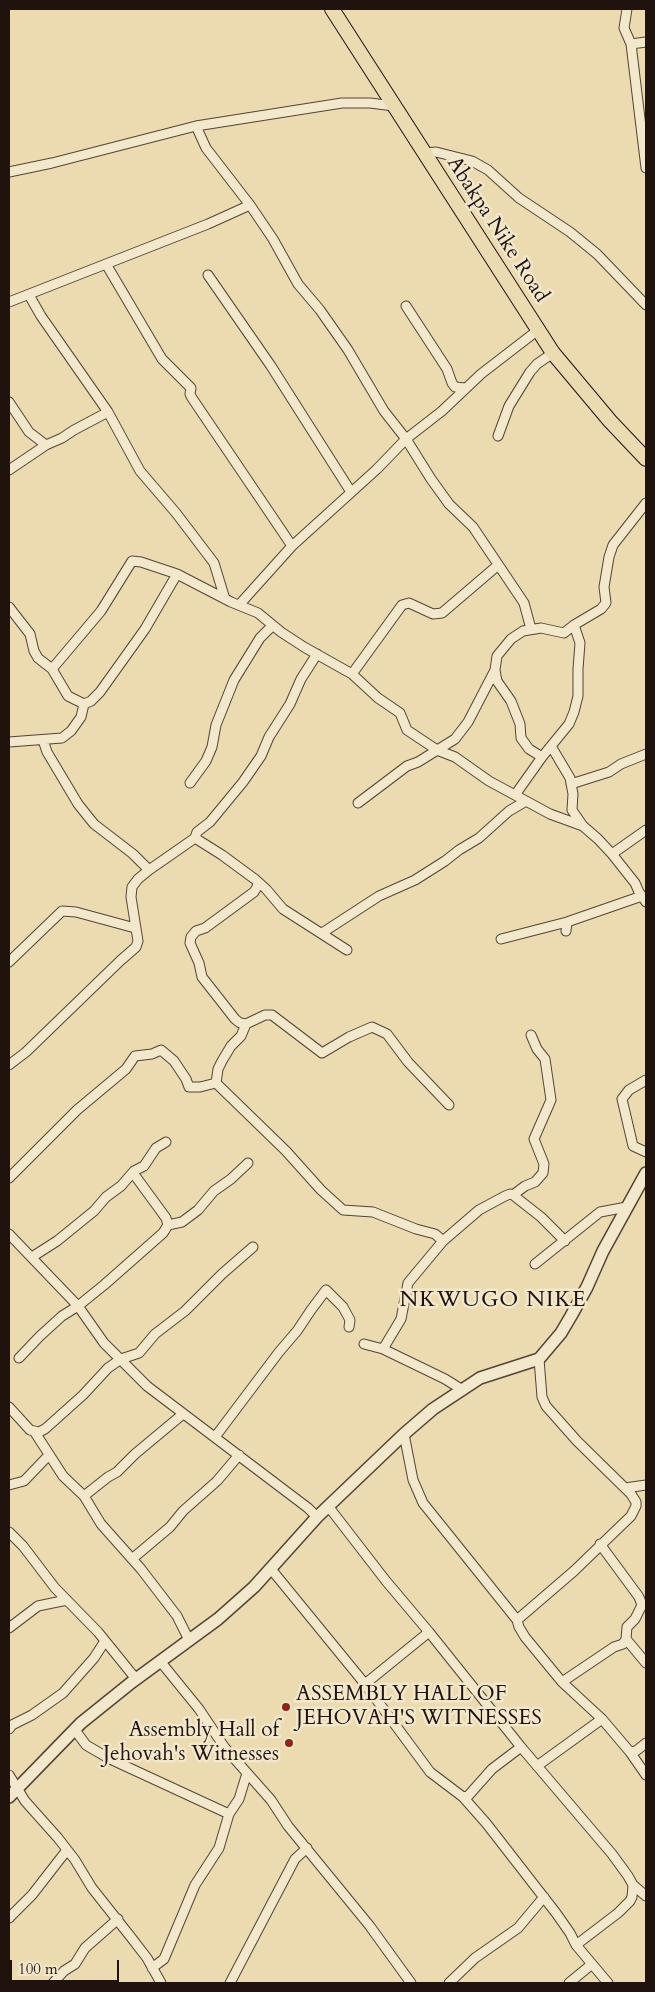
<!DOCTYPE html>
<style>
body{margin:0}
#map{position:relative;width:655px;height:1992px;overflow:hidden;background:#ecdab0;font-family:Cardo,serif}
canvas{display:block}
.frame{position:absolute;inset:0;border:10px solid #20130d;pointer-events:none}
.scale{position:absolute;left:10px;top:1960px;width:109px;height:22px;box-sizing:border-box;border:2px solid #20130d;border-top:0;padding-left:6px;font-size:15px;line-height:18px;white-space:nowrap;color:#20130d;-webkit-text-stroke:4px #f3e7cc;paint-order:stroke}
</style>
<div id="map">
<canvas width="655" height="1992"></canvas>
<div class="frame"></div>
<div class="scale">100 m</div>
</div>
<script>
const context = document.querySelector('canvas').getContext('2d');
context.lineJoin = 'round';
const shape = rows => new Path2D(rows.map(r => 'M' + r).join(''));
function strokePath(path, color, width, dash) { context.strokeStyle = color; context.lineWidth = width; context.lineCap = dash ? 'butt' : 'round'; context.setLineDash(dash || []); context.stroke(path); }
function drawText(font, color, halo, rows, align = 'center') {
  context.font = font + ' Cardo,serif'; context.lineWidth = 5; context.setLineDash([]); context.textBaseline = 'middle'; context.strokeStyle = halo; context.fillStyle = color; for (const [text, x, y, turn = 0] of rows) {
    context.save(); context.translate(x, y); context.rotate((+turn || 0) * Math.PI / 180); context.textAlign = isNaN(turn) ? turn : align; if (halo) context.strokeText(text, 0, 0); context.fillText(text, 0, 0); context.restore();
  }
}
const minor = shape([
 [627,9,624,28,631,44,646,168],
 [631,44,646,42],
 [196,126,206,148,250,205,273,239,298,284,320,310,348,350,384,411,406,439,431,479,449,504,473,527,524,603,531,629],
 [424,153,436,152,472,161,488,170,519,198,570,232,597,254,646,305],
 [9,172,52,163,196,126,342,103,370,103,394,106],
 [106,264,162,359,191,388,190,394,192,398,292,546],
 [208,275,271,366,351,492],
 [29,295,41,316,108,412,140,471,176,513,214,563,225,599],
 [9,302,208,224,250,205],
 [406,306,447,369,452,383,455,387,465,388],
 [9,402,29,432,46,445],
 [498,436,509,406,530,372,537,364,553,353],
 [9,470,46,445,62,438,74,430,108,412],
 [239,605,292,546,377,469,406,439,442,411,481,374,538,330],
 [9,607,30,634,34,651,38,658,52,669,68,696,84,704,91,701,100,692,145,629,177,574],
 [52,669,101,611,132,561,141,562,177,574,231,602,258,613,281,632,304,647,352,674,378,698,400,713,407,730,437,750,455,757,489,781,550,814,583,826,598,839,612,854,635,883,639,892,646,902],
 [352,674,402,605,409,603,433,614,442,613,497,566],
 [43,740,47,752,78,804,94,824,133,854,149,870],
 [9,742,62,738,71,731,81,717,84,704],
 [551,746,570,778,573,794,572,810,583,826],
 [542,757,529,749,521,738,520,724,511,701,497,681,495,670,497,656,511,639,523,631,541,628,564,633,574,625,601,609,606,603,604,587,609,557,613,545,646,503],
 [190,783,206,761,212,747,216,725,234,680,260,638,272,626],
 [571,784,609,772,621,764,646,754],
 [515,795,542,757,569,724,574,712,578,696,578,669,580,643,574,625],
 [358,803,407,766,418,762,455,739,468,722,495,670],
 [195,838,222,855,256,880,266,889,283,909,347,950],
 [612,854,646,830],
 [258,883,257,887,254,892,205,928,196,931,191,937,190,943,199,963,202,977,235,1019,240,1023,246,1024,265,1015,272,1015,322,1053,349,1037,372,1027,387,1034,408,1062,449,1105],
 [566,931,567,922,642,896],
 [322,933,379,896,415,880,445,861,459,850,479,838,509,811,526,801],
 [501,939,567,922],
 [9,962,62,911,76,912,135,928],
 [9,1065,26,1052,120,961,136,947,138,941,131,897,132,887,138,879,149,870,195,838,197,832,210,822,243,782,261,756,269,737,290,704,301,679,317,654],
 [646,1080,629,1090,622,1099,633,1146,646,1152],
 [216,1083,218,1069,222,1061,231,1046,241,1036,246,1024],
 [9,1178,77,1110,126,1069,135,1056,152,1054,161,1050,174,1061,186,1079,189,1087,200,1087,216,1083,286,1151,321,1190,343,1210,373,1212,416,1229,435,1234,443,1241],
 [513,1195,525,1186,535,1182,543,1173,544,1164,534,1139,551,1100,545,1059,537,1049,531,1035],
 [168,1225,182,1222,198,1210,214,1191,231,1179,248,1163],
 [9,1234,78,1306,104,1343,147,1386,308,1508,317,1517],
 [32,1257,57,1241,94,1211,106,1197,121,1186,134,1171,144,1166,156,1148,166,1142],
 [535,1264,600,1212,627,1207],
 [364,1344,383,1349,445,1379,461,1389],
 [383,1349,401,1319,408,1283,443,1241,479,1210,505,1196,510,1194,513,1195,541,1217,565,1241],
 [19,1358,40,1336,62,1316,78,1306,104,1285,163,1233,168,1225,166,1218,136,1177],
 [9,1407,30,1430,39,1432,45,1429,83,1395,108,1368,121,1359,139,1353,155,1334,185,1311,222,1274,253,1247],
 [34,1431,63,1476,84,1496,101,1524,141,1569,177,1616,189,1640],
 [404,1434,413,1480,423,1503,517,1620,519,1627,525,1637,562,1682,602,1719,630,1752,646,1775],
 [215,1437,279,1352,297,1331,311,1310,326,1290,343,1307,350,1320,349,1327],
 [9,1485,24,1481,49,1455],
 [625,1488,646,1485],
 [84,1496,108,1477,117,1472,135,1454,183,1414],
 [328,1506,386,1581,429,1632,521,1747,612,1854,628,1876,633,1885,632,1897,630,1901,618,1913,576,1945],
 [9,1532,23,1546,55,1588,98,1632,136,1679],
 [132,1559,170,1527,183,1511,217,1481,239,1455],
 [271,1569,365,1684,430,1772,463,1797,486,1823,556,1913,570,1933,576,1945,608,1983],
 [517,1620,574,1571,631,1516,636,1506,636,1502,631,1494,577,1441,546,1406,542,1397,539,1359],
 [9,1628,38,1606,67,1600],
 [626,1639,646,1663],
 [160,1661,199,1709,225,1748,271,1800,288,1826,369,1925,411,1983],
 [562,1682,614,1647,623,1644,626,1639,627,1627,635,1619,642,1605,639,1597,600,1544],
 [365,1684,429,1632],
 [9,1729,12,1725,32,1715,63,1693,94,1658,105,1641],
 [75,1730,86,1745,110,1759,229,1814],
 [630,1752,636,1751,646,1743],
 [537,1766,602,1719],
 [9,1775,25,1801,58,1838,75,1860,92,1888,130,1936,147,1958,161,1983],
 [463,1797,468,1796,492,1769,521,1747],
 [633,1885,646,1896],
 [9,1918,32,1895,67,1850],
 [152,1968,164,1959,195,1885,219,1848,229,1814,239,1799,247,1773],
 [53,1983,64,1971,75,1964,85,1948,118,1919],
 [230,1983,295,1859,307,1848],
 [449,1983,475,1958,518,1928,544,1897],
 [569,1983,592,1964]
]);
const tertiary = shape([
 [9,1797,81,1723,132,1682,218,1619,254,1587,317,1517,404,1434,433,1409,480,1378,539,1359,561,1333,571,1316,587,1287,603,1251,646,1173]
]);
const primary = shape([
 [332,9,553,353,610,421,646,459]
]);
strokePath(minor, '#534536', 11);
strokePath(tertiary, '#534536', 14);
strokePath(primary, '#20130d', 16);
strokePath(minor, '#f3e7cc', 9);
strokePath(tertiary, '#f3e7cc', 11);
strokePath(primary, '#ecdab0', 14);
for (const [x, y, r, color] of [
 [286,1707,5,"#8f2418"],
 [289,1743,5,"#8f2418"]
]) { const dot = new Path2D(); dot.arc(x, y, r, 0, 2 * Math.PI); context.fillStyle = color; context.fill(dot); strokePath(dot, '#f3e7cc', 2); }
drawText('21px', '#20130d', '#f3e7cc', [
 ["Abakpa Nike Road",497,230,57]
]);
drawText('21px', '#20130d', '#f3e7cc', [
 ["ASSEMBLY HALL OF",296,1695],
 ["JEHOVAH'S WITNESSES",296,1719],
 ["Assembly Hall of",279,1731,"right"],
 ["Jehovah's Witnesses",279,1755,"right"]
], 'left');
context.letterSpacing = '1px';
drawText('22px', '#20130d', '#f3e7cc', [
 ["NKWUGO NIKE",493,1301]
]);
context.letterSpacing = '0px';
</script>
